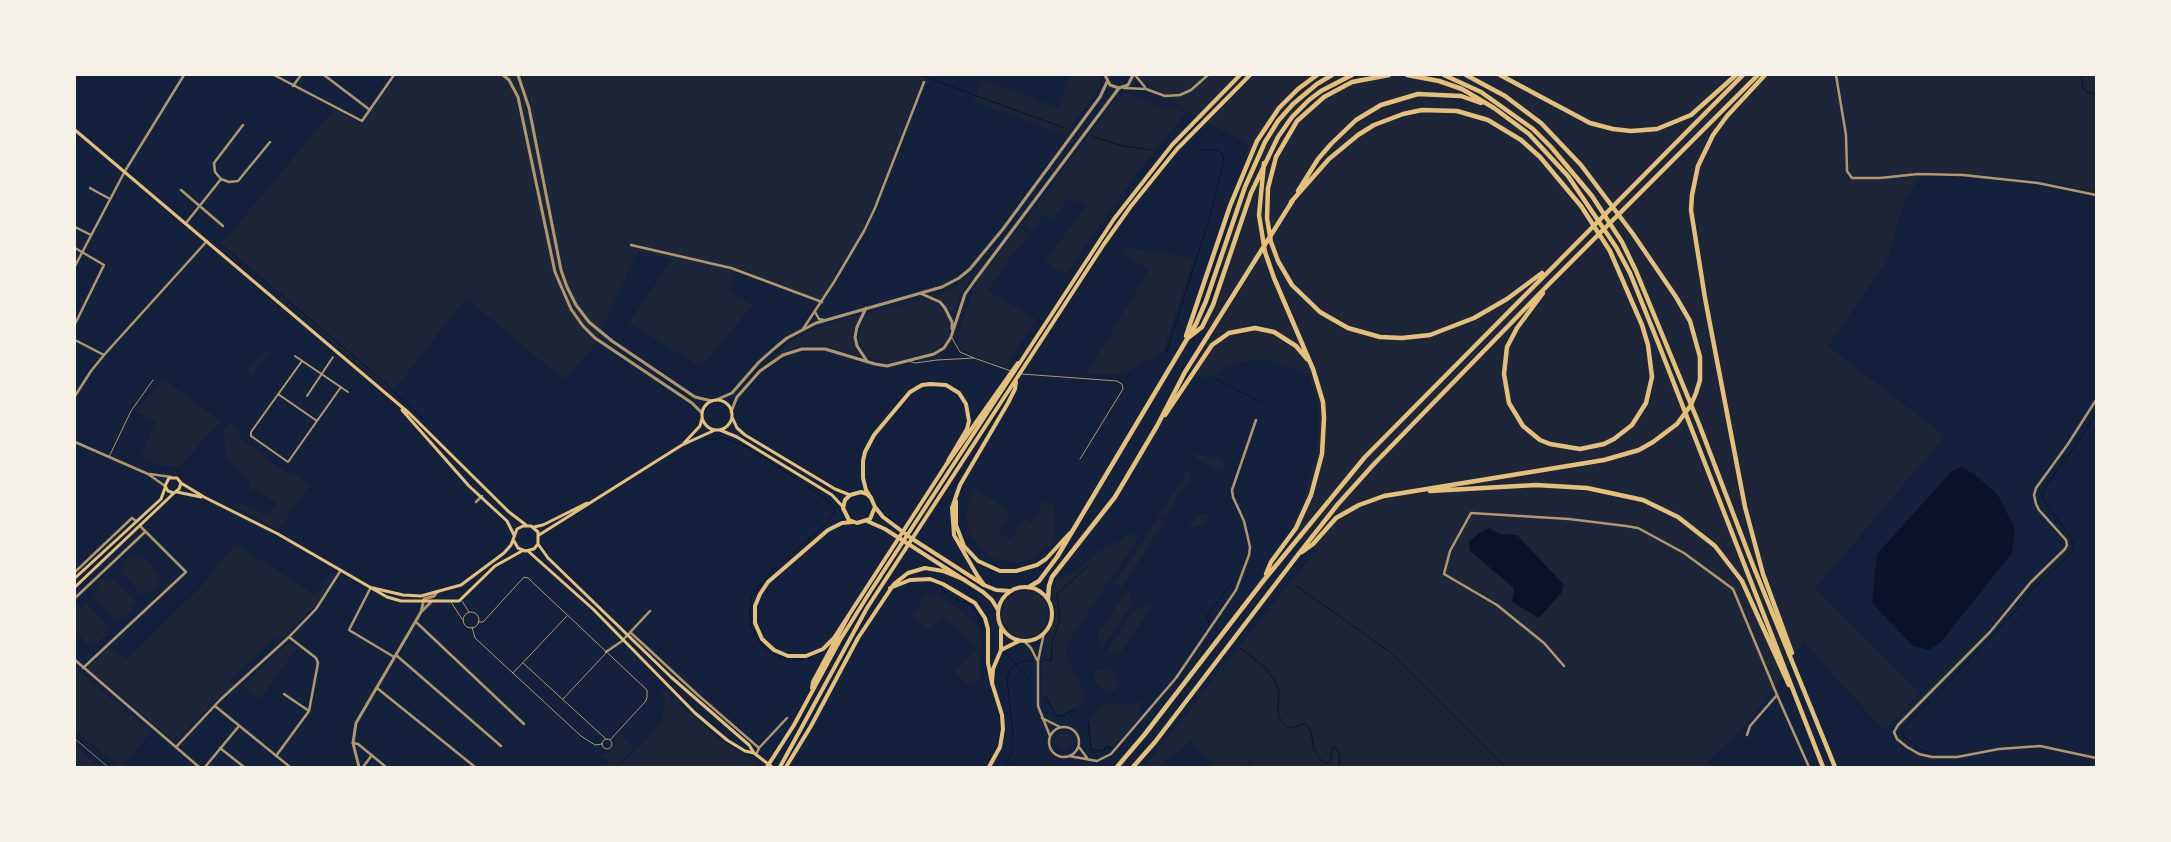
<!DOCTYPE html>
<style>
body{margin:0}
#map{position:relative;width:2171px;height:842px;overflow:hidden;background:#14213d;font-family:Cabin,sans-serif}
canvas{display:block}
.frame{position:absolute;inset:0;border:76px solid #f6f1e7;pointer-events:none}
</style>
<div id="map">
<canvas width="2171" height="842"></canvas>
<div class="frame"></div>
</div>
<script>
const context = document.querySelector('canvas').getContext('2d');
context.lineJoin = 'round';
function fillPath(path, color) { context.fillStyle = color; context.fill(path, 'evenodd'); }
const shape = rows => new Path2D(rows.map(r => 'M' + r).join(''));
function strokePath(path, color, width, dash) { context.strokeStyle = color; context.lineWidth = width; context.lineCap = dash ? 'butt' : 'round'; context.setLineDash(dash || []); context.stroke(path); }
fillPath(shape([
 [398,75,926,75,929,76,926,84,921,83,870,214,855,245,820,302,739,268,728,292,753,305,701,367,629,323,672,259,638,251,593,348,564,380,466,298,392,393,220,245,334,110,362,124],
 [1071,75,1098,75,1100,80,1098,90,1065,135,973,101,983,79,1058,108],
 [1138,75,2096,75,2096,192,2033,178,1921,175,1904,203,1887,261,1828,346,1945,436,1815,589,1920,693,1884,730,1833,675,1804,641,1766,701,1728,743,1701,767,1255,767,1251,761,1244,767,1214,767,1190,740,1176,754,1173,752,1159,767,1144,767,1316,550,1289,530,1303,502,1316,459,1319,430,1319,410,1315,391,1308,374,1270,361,1251,360,1230,366,1207,379,1196,375,1199,361,1193,370,1191,369,1201,353,1248,144,1188,112,1160,91,1146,84],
 [1130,93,1159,107,1179,107,1186,113,1140,169,1065,275,1044,261,1087,206,1069,198,1052,220,1044,215,1032,232,1022,225,1116,99,1121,95],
 [1019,228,1030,235,1012,255,988,291,1036,319,1005,367,962,350,958,344,958,333,972,293,979,279],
 [1126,247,1194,258,1163,351,1122,375,1087,373,1149,269,1123,254],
 [969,275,971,278,960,296,953,315,943,301,934,296,953,288],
 [920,300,934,302,945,310,948,316,950,328,948,337,944,343,933,351,890,362,873,360,866,354,859,341,862,324,867,316,874,311],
 [861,315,853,333,855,347,860,356,826,346,809,345,792,348,768,362,789,343,808,332,839,320],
 [265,350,269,353,253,376,247,371],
 [162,378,221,421,179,467,159,465,140,457,156,422,136,412],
 [230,423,240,431,238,436,288,474,291,471,310,485,278,530,237,507,240,503,267,515,273,509,276,503,256,490,250,491,250,481,226,457,223,427,226,429],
 [1190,454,1219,458,1224,462,1224,469,1222,473],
 [1186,472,1190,473,1190,478,1166,517,1162,515,1159,519,1164,522,1118,594,1121,586,1116,583,1109,588,1134,556],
 [974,488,1011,511,999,532,1011,539,1024,518,1032,523,1044,501,1053,504,1055,535,1051,544,1032,559,1019,563,995,559,983,551,976,543,969,532,966,518,968,503],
 [1212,513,1203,525,1188,529,1196,516],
 [1129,533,1138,538,1069,641,1067,647,1067,660,1084,690,1085,700,1078,709,1074,708,1064,714,1058,714,1055,712,1047,696,1043,698,1042,693,1044,643,1056,619,1053,588,1057,580,1078,570,1098,552,1120,541],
 [235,544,316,595,330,573,334,575,313,608,281,638,277,635,229,681,232,684,175,741,87,669,108,648,127,659,203,585],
 [140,553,162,577,157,581,160,584,149,594,147,591,142,595,120,571,126,566,122,562,130,554,134,558],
 [113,578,136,602,131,607,133,609,123,619,120,617,116,621,93,597,99,591,95,587,103,579,108,583],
 [1129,588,1132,601,1130,608,1101,650,1098,633],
 '1002 614a23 23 0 1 1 46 0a23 23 0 1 1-46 0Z',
 [926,594,936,595,955,606,978,626,981,641,979,680,971,687,954,672,977,649,943,616,928,630,912,615],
 [87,603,109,627,104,632,107,634,96,644,94,642,89,646,75,630,75,606,77,604,81,608],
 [1154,604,1121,652,1106,654,1134,610],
 [288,644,297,648,260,699,242,687],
 [75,668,151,732,122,767,120,767,75,731],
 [1111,668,1115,671,1118,689,1111,692,1101,690,1093,677,1096,670],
 [661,688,715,737,759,763,756,767,619,767,656,729,663,716,665,701],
 [1140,701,1139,717,1113,747,1108,745,1100,750,1092,748,1089,722,1100,705,1134,703],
 '1055 741a9 9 0 1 1 18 0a9 9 0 1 1-18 0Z',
 [620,734,634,747,617,767,606,767,609,761,600,754,607,755,611,753,616,748,616,737],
 [75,746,100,767,75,767]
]), '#1d2539');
fillPath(shape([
 [1961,467,1974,474,1998,495,2015,529,2012,553,1941,642,1929,650,1913,646,1872,603,1877,554,1952,471],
 [1489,528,1500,534,1517,535,1564,585,1562,592,1539,618,1512,602,1514,588,1470,551,1469,542,1479,533]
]), '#0b132b');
strokePath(shape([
 [920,75,1067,129],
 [2081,75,2083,88,2087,92,2096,94],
 [1094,137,1123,146,1151,150],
 [222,245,383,381,422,418],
 [1166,354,1210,216,1224,161,1223,155,1218,150,1202,150],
 [1216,379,1261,402],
 [704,440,724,438,747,447,800,481,830,502,834,507,835,512,825,525,770,573,752,595,750,609,751,626,759,641,768,652,780,657,804,660],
 [1295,585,1390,652,1505,767],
 [941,588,950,597,971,605,978,615,984,629],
 [1209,623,1207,615,1233,582],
 [1240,648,1266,668,1275,682,1279,692,1278,713,1281,721,1286,726,1292,728,1302,724,1307,725,1311,732,1314,750,1320,759,1326,763,1331,760,1332,748,1336,747,1340,756,1339,767],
 [1009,657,1029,679],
 [1044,660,1051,660,1052,642,1060,620,1057,594,1089,565],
 [1942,689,2018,608,2032,589,2074,551,2071,537,2044,501,2042,494,2046,486,2083,435,2096,413],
 [1045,697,1056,715,1062,716,1073,710,1076,711],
 [1088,723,1091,749,1100,751,1108,747,1111,748],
 [1903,728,1931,700],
 [1903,733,1904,737,1921,750,1938,755],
 [1952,765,1955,767],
 [1005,767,1011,754,1013,734,1007,679,1010,671,1017,663,1031,660]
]), '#0b132b', 1);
strokePath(shape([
 [974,358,1011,371],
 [908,361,915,363,937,360,974,358,960,352,952,338],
 [1022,374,1117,381,1122,384,1123,389,1080,459],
 [109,457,131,411,153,380],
 [462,601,469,612],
 [451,602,462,619],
 '463 620a8 8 0 1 1 16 0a8 8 0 1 1-16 0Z',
 [478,622,483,622,524,577,528,578,647,690,647,698,645,702,610,740],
 [472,627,475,638,581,736,595,745,602,744],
 [523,663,606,739],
 [513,673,567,616],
 [563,699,606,653],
 '602 744a5 5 0 1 1 10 0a5 5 0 1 1-10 0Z'
]), '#b1986c', 1);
strokePath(shape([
 [295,356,348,392],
 [302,361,251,432,251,436,288,462,341,387],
 [278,394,317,421],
 [307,396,333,357],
 [355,767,356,767]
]), '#b1986c', 2);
strokePath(shape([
 [274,75,362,121,394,75],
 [324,75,370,110],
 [1135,75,1145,87],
 [1836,75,1846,135,1847,171,1852,178,1880,178,1918,174,1963,175,2038,183,2096,195],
 [293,86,301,75],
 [1124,88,1146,89,1165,96,1180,95,1191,90,1208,75],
 [243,125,214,163,215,172,221,179,229,182,238,181,270,142],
 [90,188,110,199],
 [181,190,223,226],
 [186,223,221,179],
 [75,227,91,235],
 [631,245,731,268,822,302],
 [75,248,104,265,75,324],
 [75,266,125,171,184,75],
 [815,312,819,319,824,320],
 [803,329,834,282,864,231,875,208,924,82],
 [75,340,104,355],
 [75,396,91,371,104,355,207,241],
 [2096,400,2068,444,2036,488,2034,495,2036,504,2039,510,2066,540,2067,545,2065,549,2031,582,1990,632,1898,725,1894,732,1897,739,1907,747,1919,754,1932,757,1957,757,1999,749,2040,746,2096,758],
 [75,442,148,474,165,486],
 [150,474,171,477],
 [476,502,482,496],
 [75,572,132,518,136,521],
 [371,587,349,630,394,657],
 [75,598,145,532],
 [416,622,524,724],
 [630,632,698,695,759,748],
 [1044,633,1038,661,1038,706,1050,736],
 [1024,641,1031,648,1037,660],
 [606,652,622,641,650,611],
 [396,655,501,746],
 [75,660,199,767],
 [1564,666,1544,643,1497,605,1444,574,1450,551,1471,513,1569,519,1626,526,1638,528,1684,553,1733,589,1777,695],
 [83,668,186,572,140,526],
 [377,688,475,767],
 [284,694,309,711],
 [215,706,290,767],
 [1042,718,1060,727],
 '1049 742a15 15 0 1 1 30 0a15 15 0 1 1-30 0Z',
 [1747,735,1750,726,1777,695,1809,767],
 [353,743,358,744,386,767],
 [176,747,221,699,289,637,316,609,341,570],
 [1079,747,1087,758],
 [220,748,244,767],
 [756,755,759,748,787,718],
 [276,756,309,711,318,663,316,658,289,637],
 [1069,756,1097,761,1111,754,1176,678,1236,590,1249,555,1250,547,1244,521,1233,497,1232,490,1256,420],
 [205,767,239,726],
 [363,767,372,755]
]), '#b1986c', 2.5);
strokePath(shape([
 [503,75,509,80,518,97,555,272,571,309,583,326,595,338,692,403,702,413],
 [518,75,529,108,561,270,567,287,576,305,589,322,612,341,695,397,712,401],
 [1105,75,1110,85,1119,88,1128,85,1133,75],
 [922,294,940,302,945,308,952,322,952,329],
 [866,308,857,327,855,337,857,346,867,361],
 [716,400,732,393,759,362,776,347,787,338,816,323,942,287,959,278,970,269,1003,229,1100,97,1107,82],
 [731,412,737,397,760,371,783,355,802,349,825,349,875,364,887,366,934,354,944,348,951,337,965,294,975,280,1119,88],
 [421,612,424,599,434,596,437,592],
 [359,767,353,743,356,723,421,612,432,601]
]), '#b1986c', 3);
strokePath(shape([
 [75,130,409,413,509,512,526,525],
 '702 415a15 15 0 1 1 30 0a15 15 0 1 1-30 0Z',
 [402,410,469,486,507,521,514,535],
 [732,417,737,428,745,435,835,489,850,495],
 [720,430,737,437,832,495,843,507],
 [684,443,700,426,702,418],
 [181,483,179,489,174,493,168,491,165,486,169,478,177,478,181,483,204,497,278,534,387,597,401,601,459,601,495,566,522,551],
 [177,492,201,497],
 [534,527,543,525,587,503],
 [539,535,682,445,715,430],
 [514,541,518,548,525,551,534,549,538,544],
 [528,551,593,609,695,713,727,740,745,751,754,753,772,767],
 [75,578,161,499,165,488],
 [75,587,174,493],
 [373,588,403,595,421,596,461,585,504,553,511,545,517,529,523,526,531,526,538,532,538,544,548,558,671,677,749,745,754,753]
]), '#e5c07b', 3);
strokePath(shape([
 [875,507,870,519,857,523,849,520,843,508,845,500,850,495,861,492,867,494,871,498,875,507,883,517,911,538,984,585,996,590,1011,591],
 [867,521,885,529,983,592,992,600,998,610],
 '998 614a27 27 0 1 1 54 0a27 27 0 1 1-54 0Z',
 [1001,650,1001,629],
 [989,767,1000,747,1003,729,1002,715,992,683,993,669,1001,650,1019,641]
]), '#e5c07b', 4);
strokePath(shape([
 [871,498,866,490,863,478,863,461,865,452,874,435,910,392,922,385,930,384,946,385,959,393,966,404,969,421,967,429,948,461],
 [956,501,956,525,964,546,978,561,1000,571,1016,571,1037,565,1046,559,1070,533],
 [853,522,842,523,828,530,768,582,760,594,755,606,755,623,762,639,774,650,788,656,806,656,823,649,834,638,946,465,1018,363],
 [984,585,977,575,954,535,952,508,960,485,1008,403,1015,389,1016,382],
 [890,588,910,580,930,579,943,584,975,603,985,618,988,629,988,663,992,683],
 [812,688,813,682,849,615],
 [767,767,794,725,840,640,870,592,1114,219,1172,145,1240,75],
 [780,767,867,608,1104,244,1131,206,1177,149,1250,75],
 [786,767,811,726,858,638,894,584,908,573,925,568,943,571,965,580]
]), '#e5c07b', 4);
strokePath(shape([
 [1389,75,1352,82,1324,97,1297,121,1276,157,1268,188,1267,218,1271,242,1278,261,1292,285,1320,312,1348,328,1380,337,1402,338,1430,335,1474,318,1507,299,1542,273],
 [1407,75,1439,81,1462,89,1494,108,1529,134,1568,176,1616,247,1630,273,1659,345,1823,767],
 [1444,75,1481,92,1533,129,1551,147,1592,196,1622,242,1636,271,1699,424,1752,563,1835,767],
 [1500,75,1590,123,1613,129,1631,131,1657,129,1691,115,1736,75],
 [1765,75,1727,116,1713,135,1698,166,1692,195,1691,210,1705,298,1745,507,1763,574,1792,653],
 [1264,163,1259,215,1265,252,1274,278,1313,369,1323,402,1324,418,1322,454,1311,495,1296,528,1271,562,1266,574],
 [1298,191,1318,159,1331,144,1356,120,1381,105,1418,94,1461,96,1481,103],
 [1291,202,1329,159,1358,135,1374,125,1403,114,1422,110,1457,111,1488,120,1521,140,1540,157,1581,206,1610,251,1642,325,1648,345,1652,377,1646,403,1632,425,1614,439,1604,444,1580,449,1550,444,1540,440,1523,426,1509,403,1504,374,1507,347,1517,328,1543,293],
 [1186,336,1230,206,1257,141,1279,108,1298,89,1317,75],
 [1188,338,1202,327,1213,305,1251,193,1278,137,1292,117,1309,100,1321,91,1352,75],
 [1165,415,1212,345,1229,333,1255,328,1274,332,1296,346,1307,359],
 [1430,491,1536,485,1587,488,1643,500,1678,517,1715,546,1742,581,1789,685],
 [1302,552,1313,544,1336,518,1359,505,1384,496,1604,460,1639,450,1653,442,1677,424,1691,405,1696,393,1700,380,1700,357,1690,321,1676,297,1633,234,1581,165,1541,123,1505,96,1466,75],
 [1029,587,1039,581,1057,557,1196,324,1206,301,1245,187,1265,142,1278,121,1293,104,1317,84,1332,75],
 [1048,599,1049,586,1052,577,1115,497,1157,426,1185,372,1293,200],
 [1117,767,1145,734,1264,580,1365,457,1743,75],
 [1133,767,1155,742,1297,556,1338,504,1374,464,1549,284,1758,75]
]), '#e5c07b', 4.5);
strokePath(shape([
 [75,739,108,767]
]), '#918062', 1);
</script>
